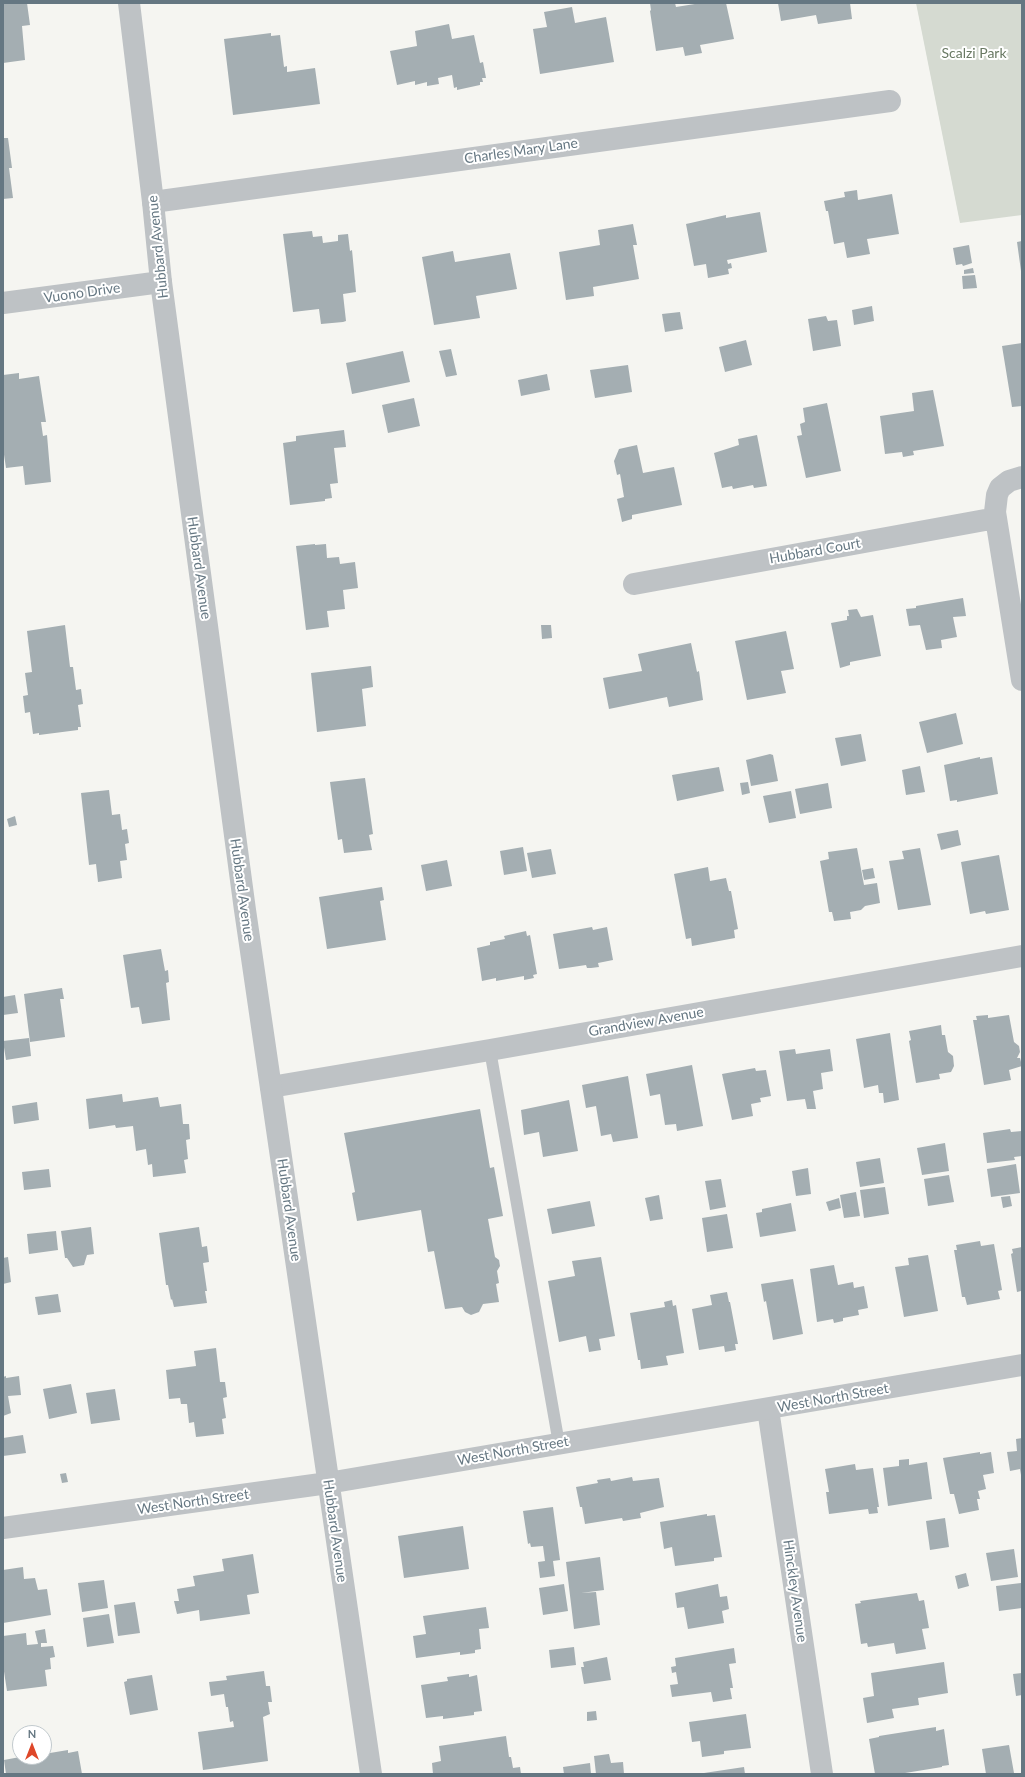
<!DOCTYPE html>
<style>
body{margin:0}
#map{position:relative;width:1025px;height:1777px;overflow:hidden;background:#f5f5f1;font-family:Lato,sans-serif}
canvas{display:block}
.frame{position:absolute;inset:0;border:4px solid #657782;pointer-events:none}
.north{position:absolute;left:12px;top:1725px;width:40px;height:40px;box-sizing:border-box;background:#fff;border:1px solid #c1c9cd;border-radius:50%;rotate:0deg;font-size:11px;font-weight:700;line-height:16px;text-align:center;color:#657782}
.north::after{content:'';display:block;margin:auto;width:14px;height:18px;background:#de4729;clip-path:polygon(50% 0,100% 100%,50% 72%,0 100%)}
</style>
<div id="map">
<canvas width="1025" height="1777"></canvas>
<div class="frame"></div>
<div class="north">N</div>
</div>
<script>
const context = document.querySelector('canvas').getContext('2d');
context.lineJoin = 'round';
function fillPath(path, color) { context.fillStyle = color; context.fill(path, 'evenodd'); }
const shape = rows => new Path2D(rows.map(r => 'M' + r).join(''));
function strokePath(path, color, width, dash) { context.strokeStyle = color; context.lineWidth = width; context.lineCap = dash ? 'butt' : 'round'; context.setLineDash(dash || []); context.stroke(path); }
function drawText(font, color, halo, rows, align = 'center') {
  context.font = font + ' Lato,sans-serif'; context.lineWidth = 4; context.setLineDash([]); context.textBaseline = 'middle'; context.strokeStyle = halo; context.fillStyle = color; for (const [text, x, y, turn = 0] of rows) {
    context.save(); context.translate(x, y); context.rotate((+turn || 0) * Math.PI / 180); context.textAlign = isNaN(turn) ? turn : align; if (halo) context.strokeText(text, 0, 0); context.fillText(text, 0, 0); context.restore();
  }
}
fillPath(shape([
 [916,3,1022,3,1022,215,960,223]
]), '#d5dad1');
fillPath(shape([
 [3,3,27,3,30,25,22,26,25,60,3,63],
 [650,3,675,3,676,7,701,3,726,3,734,39,700,45,702,53,685,56,683,47,656,51,650,11,651,10],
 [778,3,850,3,852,19,818,24,816,15,781,21],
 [572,7,575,23,606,17,614,62,540,74,533,29,547,27,544,12],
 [449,24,452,39,474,35,480,63,483,62,486,78,482,78,483,82,480,82,480,85,457,90,457,87,454,88,452,75,438,78,439,84,427,86,427,82,415,85,415,81,397,85,390,51,417,46,415,31],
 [271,33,271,36,280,35,284,67,287,66,287,72,315,68,320,104,233,115,224,39],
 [3,138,8,138,12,168,9,168,13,198,3,199],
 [857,190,858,200,892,194,899,234,867,239,870,254,847,258,844,242,834,244,828,211,826,211,824,201,845,197,844,192],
 [760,212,767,252,727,260,728,264,731,263,732,268,728,269,729,274,708,278,706,264,694,266,686,224,726,215,726,218],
 [633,224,637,245,633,245,639,279,593,287,594,296,566,300,559,252,600,245,598,230],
 [312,231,313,237,322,236,323,243,338,241,338,235,348,234,350,251,352,250,356,292,343,294,346,321,343,322,321,324,319,309,293,312,283,234],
 [1022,241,1022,271,1021,271,1017,242],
 [969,245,972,263,963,266,962,264,956,265,953,248],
 [453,251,455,262,510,253,517,289,476,296,480,318,434,325,422,257],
 [973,268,974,273,964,274,964,270],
 [975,275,977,288,963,289,962,276],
 [872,306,874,321,854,325,852,310],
 [680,312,683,329,665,332,662,314],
 [826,316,828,321,837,320,841,346,813,351,808,319],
 [746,340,752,365,725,372,719,347],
 [1022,343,1022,406,1012,407,1002,346],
 [451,349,457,375,446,377,439,351],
 [403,351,410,382,352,394,346,363],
 [628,365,632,392,595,398,590,370],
 [19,373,19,379,39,376,46,422,41,422,43,436,47,435,51,482,25,485,23,466,6,468,3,448,3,375],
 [547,374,550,390,521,396,518,380],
 [933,390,944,446,913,451,914,455,903,457,902,452,885,454,880,416,914,411,912,393],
 [414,398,420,426,388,433,382,405],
 [827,403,841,471,806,478,797,436,802,435,800,424,805,422,803,408],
 [344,430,346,447,334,448,338,483,330,484,332,498,325,499,325,501,290,505,283,443,296,441,296,436],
 [757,435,767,486,754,488,753,485,733,489,732,486,722,488,714,453,739,445,738,439],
 [637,445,643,473,674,467,682,505,632,515,632,519,622,522,617,499,624,497,620,474,617,475,614,461,619,449],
 [315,544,315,545,326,544,327,558,339,557,340,564,355,562,358,588,343,590,345,609,327,611,329,627,306,630,296,546],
 [963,598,966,616,953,617,957,637,941,640,942,648,926,650,920,625,909,626,906,609,916,608,916,606],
 [857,609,861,617,873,615,881,656,850,662,850,665,840,668,831,623,847,620,847,616,849,616,848,610],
 [65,625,70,667,73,667,76,690,81,689,83,704,78,705,81,727,78,727,78,730,39,735,39,733,33,734,30,712,25,713,23,696,28,695,25,673,32,672,27,631],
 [541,625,551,625,552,638,542,639],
 [786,631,794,669,781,671,786,693,747,700,735,641],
 [691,643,697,672,699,671,703,700,669,707,667,697,609,709,603,678,642,671,638,654],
 [371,666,373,687,362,689,366,726,317,732,311,673],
 [956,713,963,744,927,753,919,722],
 [861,734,866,761,841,766,835,738],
 [770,754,773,755,778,781,751,786,746,760],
 [980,757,980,759,992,757,998,794,957,802,957,800,950,801,944,765],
 [920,766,925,792,906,795,902,770],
 [719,767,724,791,677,801,672,775],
 [365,778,373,834,369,835,372,850,344,853,342,839,338,840,330,782],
 [748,782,750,793,742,795,740,783],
 [828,783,832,808,800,814,795,789],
 [109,790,112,815,120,814,122,830,127,829,129,843,125,844,127,860,120,861,122,878,98,882,96,864,89,865,81,793],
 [791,791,796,818,769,823,763,796],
 [15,816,17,825,9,827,7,819],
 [958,830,961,845,941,850,937,834],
 [523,847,527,871,504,875,500,851],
 [857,848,864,885,877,883,880,903,865,906,861,910,850,912,851,919,834,921,832,912,829,912,820,861,829,859,828,852],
 [920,848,931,905,898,910,889,861,904,859,902,851],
 [551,849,556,874,532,878,527,853],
 [999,855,1009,910,986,914,985,911,970,914,961,862],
 [447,860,452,886,426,891,421,865],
 [708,867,710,881,726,878,729,891,731,891,738,929,734,930,735,938,692,946,691,938,686,939,674,874],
 [873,868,875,878,864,880,862,870],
 [382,887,384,900,380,901,386,940,327,949,319,897],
 [592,927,593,930,607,927,613,960,598,963,599,967,591,968,587,968,586,965,559,969,553,934],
 [526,931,527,936,530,935,537,974,533,975,534,978,524,980,524,976,496,981,496,978,482,981,477,948,490,945,490,942,505,939,504,936],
 [161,949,165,971,168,970,169,982,166,983,170,1020,142,1024,139,1007,131,1008,123,955],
 [62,988,64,999,60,999,65,1037,30,1042,24,994],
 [15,995,18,1013,3,1015,3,997],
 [988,1015,988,1018,1009,1015,1014,1042,1019,1046,1020,1052,1017,1058,1020,1058,1022,1066,1009,1070,1011,1080,984,1085,973,1020,977,1020,976,1016],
 [941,1025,942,1035,945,1035,948,1052,953,1056,954,1066,951,1072,939,1074,940,1079,916,1083,909,1041,911,1040,909,1031],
 [890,1033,899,1100,884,1103,883,1093,879,1093,878,1085,864,1088,856,1039],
 [29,1038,31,1056,6,1060,3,1041],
 [795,1049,796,1054,830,1049,833,1071,821,1073,823,1089,813,1091,816,1109,807,1109,805,1099,787,1101,779,1051],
 [692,1065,703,1126,677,1131,676,1124,665,1125,660,1094,650,1096,646,1074],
 [755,1068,756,1071,766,1070,771,1096,760,1098,761,1102,751,1104,753,1116,732,1120,722,1074],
 [628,1076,638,1138,613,1142,611,1134,601,1136,596,1106,586,1108,582,1085],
 [122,1094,123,1102,158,1097,160,1107,181,1104,183,1124,189,1124,190,1139,186,1140,188,1159,184,1160,186,1173,153,1177,152,1164,148,1165,146,1149,136,1151,133,1126,116,1128,115,1125,89,1129,86,1099],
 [569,1100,578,1151,543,1157,539,1132,524,1135,521,1110],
 [37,1102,39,1120,14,1124,12,1106],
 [480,1109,490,1168,494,1167,503,1216,488,1219,495,1257,499,1260,500,1266,497,1271,499,1283,496,1284,499,1302,483,1304,479,1312,471,1315,465,1312,462,1307,445,1309,434,1251,428,1252,421,1210,357,1221,352,1193,355,1192,344,1133],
 [1010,1129,1011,1132,1022,1131,1022,1156,1014,1157,1015,1160,987,1163,983,1133],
 [945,1143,949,1171,922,1175,917,1148],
 [880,1158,884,1183,860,1187,856,1162],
 [1016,1164,1020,1193,991,1197,987,1169],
 [808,1168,811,1194,796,1196,792,1171],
 [49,1169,51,1187,24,1190,22,1172],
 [949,1175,954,1202,928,1206,924,1179],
 [721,1179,726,1207,710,1210,705,1181],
 [885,1187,889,1214,864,1218,860,1190],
 [856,1192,860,1216,844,1218,840,1195],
 [659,1195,663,1219,650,1221,645,1198],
 [1010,1196,1012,1206,1003,1208,1001,1197],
 [839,1198,841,1208,829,1211,826,1202],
 [590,1201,595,1226,552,1234,547,1209],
 [791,1203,796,1231,760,1237,756,1213,762,1212,762,1209],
 [727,1214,733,1248,707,1252,702,1218],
 [91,1227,94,1254,87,1255,84,1265,73,1267,67,1258,65,1258,61,1231],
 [199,1227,202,1247,207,1246,209,1262,203,1263,207,1291,205,1291,207,1303,174,1307,172,1299,171,1300,168,1285,166,1285,159,1233],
 [56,1231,58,1250,29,1254,27,1234],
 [980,1241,981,1246,994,1244,1002,1290,998,1291,1000,1299,967,1305,965,1297,962,1297,954,1250,957,1250,956,1245],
 [1022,1247,1022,1294,1021,1294,1021,1291,1017,1292,1011,1254,1013,1253,1012,1249],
 [928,1255,938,1311,904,1317,895,1267,909,1265,908,1258],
 [8,1257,11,1282,3,1284,3,1258],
 [601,1257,615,1336,599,1339,601,1350,589,1352,586,1336,559,1342,548,1281,575,1276,572,1261],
 [834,1265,838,1285,853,1282,854,1288,864,1286,868,1308,858,1310,859,1315,843,1318,843,1321,834,1323,833,1319,817,1322,810,1269],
 [793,1279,803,1334,773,1340,766,1301,764,1302,761,1284],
 [727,1292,729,1302,730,1302,738,1344,735,1344,736,1350,725,1352,724,1346,699,1350,692,1309,712,1305,710,1295],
 [58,1294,61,1312,38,1315,35,1297],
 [672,1300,673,1306,676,1305,684,1353,666,1356,668,1365,641,1369,640,1360,638,1360,630,1313,665,1307,664,1302],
 [216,1348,220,1382,225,1382,227,1397,223,1398,226,1418,222,1419,224,1434,196,1437,194,1422,189,1423,187,1404,181,1404,180,1398,169,1399,166,1370,196,1366,194,1351],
 [6,1376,6,1378,19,1376,21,1395,8,1396,11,1413,3,1416,3,1377],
 [71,1384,77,1413,49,1419,43,1389],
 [115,1389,120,1420,91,1424,86,1393],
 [23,1435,26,1453,3,1456,3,1438],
 [1022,1438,1022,1475,1021,1475,1020,1469,1010,1471,1007,1452,1017,1451,1016,1439],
 [980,1452,980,1454,991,1452,994,1473,983,1475,986,1489,978,1491,980,1499,977,1499,979,1510,959,1514,954,1494,950,1494,943,1458],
 [909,1459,909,1465,927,1462,932,1499,888,1506,883,1468,899,1466,899,1460],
 [855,1464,856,1470,873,1468,879,1507,877,1507,878,1513,869,1514,868,1509,829,1514,826,1492,829,1492,825,1469],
 [66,1473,68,1482,62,1483,60,1474],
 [632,1477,633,1481,659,1478,664,1507,640,1513,641,1518,623,1521,622,1518,585,1524,582,1507,580,1507,576,1487,598,1483,597,1480,610,1478,611,1481],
 [553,1507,560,1560,553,1561,555,1576,540,1578,538,1562,545,1561,543,1546,531,1547,530,1543,528,1544,523,1511],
 [707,1514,707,1516,715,1515,722,1557,714,1558,714,1561,675,1566,672,1547,664,1549,660,1522],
 [945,1518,949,1547,930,1550,926,1521],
 [463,1526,469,1569,404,1578,398,1536],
 [1014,1549,1018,1577,991,1581,986,1553],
 [253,1554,259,1593,247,1595,250,1614,200,1621,199,1610,177,1614,174,1601,179,1601,177,1589,195,1586,193,1576,224,1571,222,1559],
 [600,1557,604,1590,581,1593,596,1592,600,1625,574,1629,566,1562],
 [23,1567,24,1579,35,1578,38,1590,47,1589,51,1615,3,1623,3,1570],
 [966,1573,969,1586,958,1589,955,1576],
 [104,1580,108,1608,82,1612,78,1583],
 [1021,1583,1022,1608,999,1611,996,1586],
 [564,1584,568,1611,543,1615,539,1588],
 [718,1584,720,1597,727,1596,729,1609,722,1611,724,1623,688,1629,684,1607,677,1608,675,1593],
 [917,1593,919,1601,924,1600,929,1628,922,1629,926,1649,896,1654,894,1643,868,1647,867,1643,861,1644,855,1604,861,1603,860,1601],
 [135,1602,140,1633,118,1636,114,1605],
 [486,1607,489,1628,479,1629,481,1649,475,1650,475,1653,460,1655,460,1652,416,1658,413,1636,426,1634,423,1616],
 [109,1614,114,1643,87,1647,83,1618],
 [45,1629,47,1643,41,1643,41,1647,53,1646,55,1657,50,1658,51,1669,45,1670,47,1686,7,1691,3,1665,3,1636,26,1633,27,1645,38,1644,35,1631],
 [574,1647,576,1665,551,1668,549,1650],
 [734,1648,736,1663,729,1664,733,1688,730,1688,732,1699,713,1702,711,1692,672,1697,670,1685,678,1684,676,1672,672,1673,671,1667,676,1666,675,1658],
 [607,1657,611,1680,584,1684,581,1667,584,1667,583,1662],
 [944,1662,948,1693,918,1698,919,1705,892,1709,894,1718,867,1723,863,1698,874,1696,871,1673],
 [264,1671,266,1686,270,1686,272,1702,268,1702,270,1714,263,1717,268,1761,203,1770,198,1732,234,1727,233,1721,230,1722,228,1707,226,1707,224,1694,211,1696,209,1682,227,1680,226,1676],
 [1022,1673,1022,1695,1016,1696,1013,1674],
 [469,1674,469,1677,477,1675,482,1711,474,1712,474,1715,443,1719,443,1716,426,1718,421,1685,448,1681,447,1677],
 [152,1675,158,1710,130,1715,124,1682,127,1681,127,1679],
 [596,1711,597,1720,587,1721,587,1712],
 [746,1714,751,1748,724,1751,724,1754,702,1757,700,1741,692,1742,689,1722],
 [936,1727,936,1731,944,1729,949,1765,942,1766,942,1767,899,1774,875,1774,869,1739,879,1737,879,1736],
 [506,1736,509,1757,511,1757,513,1768,520,1767,521,1774,433,1774,432,1763,441,1761,439,1746],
 [1009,1745,1014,1773,986,1774,982,1749],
 [68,1750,68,1753,78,1751,82,1774,6,1774,4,1760,20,1757,44,1757,44,1752,50,1751,50,1753],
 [609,1754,611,1763,623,1762,624,1774,596,1774,594,1756],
 [590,1763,591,1774,564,1774,563,1767],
 [744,1767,745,1774,704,1774,704,1773]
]), '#a4aeb2');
strokePath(shape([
 [490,1050,559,1444]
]), '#bec2c5', 12);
strokePath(shape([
 [153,202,890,101],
 [3,303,161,282],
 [1022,477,1009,481,1000,488,997,495,995,512,1022,680],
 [634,584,996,518],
 [271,1087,490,1050,1022,956],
 [768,1409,822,1774],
 [3,1528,328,1483]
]), '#bec2c5', 22);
strokePath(shape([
 [129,3,153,202,161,282,245,910,371,1774],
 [328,1483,1022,1365]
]), '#bec2c5', 22);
drawText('14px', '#697963', '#fff', [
 ["Scalzi Park",974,53]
]);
drawText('14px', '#657782', '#fff', [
 ["Charles Mary Lane",521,151,-8],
 ["Hubbard Avenue",158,247,-96],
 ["Vuono Drive",82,293,-8],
 ["Hubbard Court",815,551,-10],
 ["Hubbard Avenue",199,568,82],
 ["Hubbard Avenue",242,890,82],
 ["Grandview Avenue",646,1022,-10],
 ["Hubbard Avenue",289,1210,82],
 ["West North Street",833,1398,-10],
 ["West North Street",513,1451,-10],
 ["West North Street",193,1502,-8],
 ["Hubbard Avenue",335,1531,82],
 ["Hinckley Avenue",795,1591,82]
]);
</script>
